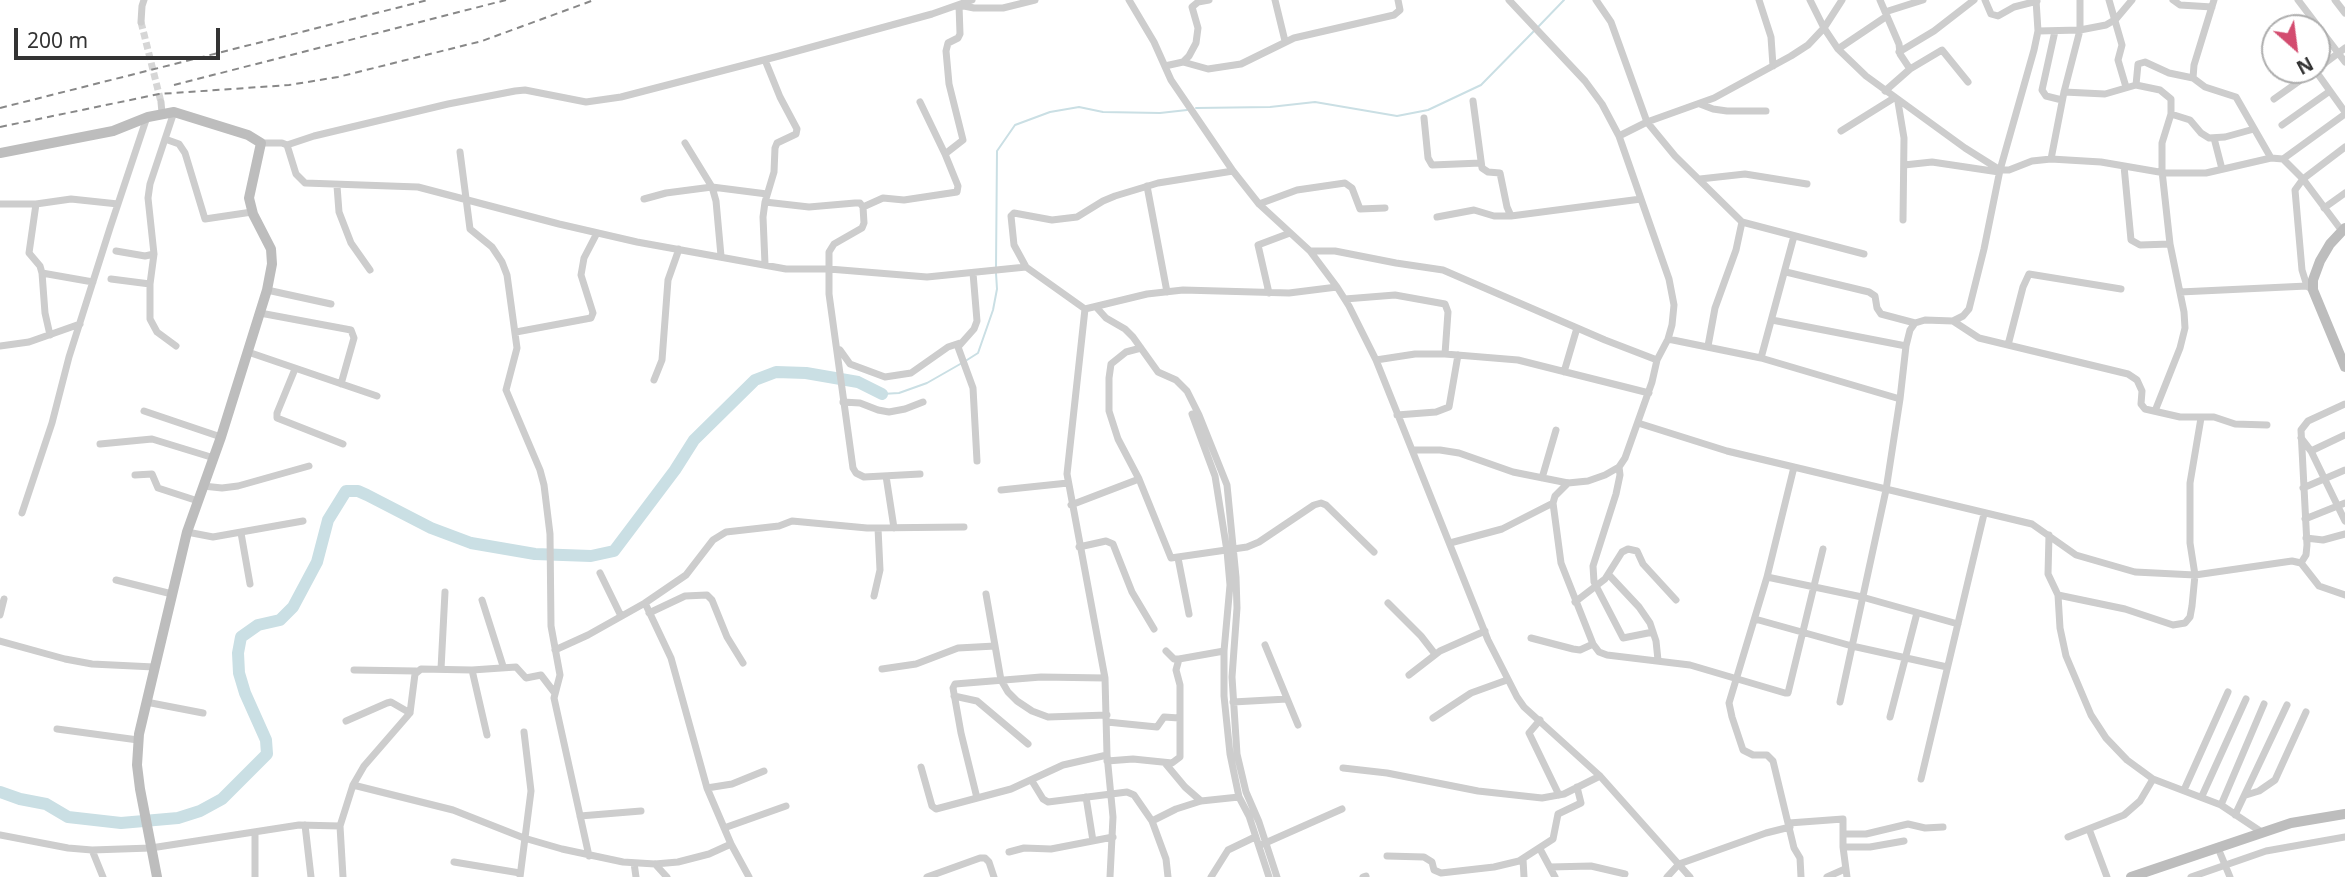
<!DOCTYPE html>
<style>
body{margin:0}
#map{position:relative;width:2345px;height:877px;overflow:hidden;background:#fff;font-family:"Noto Sans",sans-serif}
canvas{display:block}
.north{position:absolute;left:2261px;top:14px;width:70px;height:70px;box-sizing:border-box;background:#fff;border:2px solid #adadad;border-radius:50%;rotate:152deg;font-size:19px;font-weight:700;line-height:28px;text-align:center;color:#333}
.north::after{content:'';display:block;margin:auto;width:24px;height:32px;background:#d34c6f;clip-path:polygon(50% 0,100% 100%,50% 72%,0 100%)}
.scale{position:absolute;left:14px;top:28px;width:206px;height:32px;box-sizing:border-box;border:4px solid #333;border-top:0;padding-left:9px;font-size:21px;line-height:24px;white-space:nowrap;color:#333;-webkit-text-stroke:5px #fff;paint-order:stroke}
</style>
<div id="map">
<canvas width="2345" height="877"></canvas>
<div class="north">N</div>
<div class="scale">200 m</div>
</div>
<script>
const context = document.querySelector('canvas').getContext('2d');
context.lineJoin = 'round';
const shape = rows => new Path2D(rows.map(r => 'M' + r).join(''));
function strokePath(path, color, width, dash) { context.strokeStyle = color; context.lineWidth = width; context.lineCap = dash ? 'butt' : 'round'; context.setLineDash(dash || []); context.stroke(path); }
strokePath(shape([
 [1538,27,1564,0],
 [1196,108,1270,107,1315,102,1397,116,1428,110,1481,85,1534,31],
 [996,267,997,151,1015,125,1050,112,1079,107,1103,112,1160,113,1187,110],
 [967,360,978,353,993,310,997,289,996,273],
 [882,394,899,393,927,383,962,363]
]), '#cadfe4', 2);
strokePath(shape([
 [0,792,20,799,46,804,68,817,121,823,178,818,200,811,222,799,267,754,266,740,245,693,239,673,238,653,241,637,258,625,280,620,293,607,317,562,328,520,346,491,358,491,367,495,431,528,471,543,535,554,591,556,614,551,675,470,694,440,755,380,776,372,806,373,858,382,882,394]
]), '#cadfe4', 12);
strokePath(shape([
 [141,22,161,102]
]), '#d6d6d6', 7, [7, 3.5]);
strokePath(shape([
 [1129,0,1154,42,1171,80,1233,171,1259,204,1310,251,1335,251,1396,263,1443,270,1605,340,1657,360],
 [1275,0,1285,41],
 [1596,0,1611,22,1647,122,1714,98,1791,56,1808,45,1824,28,1842,0],
 [1759,0,1771,37,1773,66],
 [1810,0,1824,28,1838,49,1866,76,1965,148,2000,170,2009,170,2032,161,2051,159,2101,162,2165,173,2206,173,2271,158,2283,159],
 [1880,0,1899,44,1900,54,1910,69],
 [1985,0,1991,14,1998,16,2014,7,2037,1],
 [2109,0,2122,45,2118,60,2126,87],
 [2173,0,2180,5,2212,7],
 [2214,0,2194,65,2193,78,2205,87,2236,97,2271,158],
 [2298,0,2345,62],
 [2335,0,2345,13],
 [1885,12,1923,0],
 [141,22,142,6,144,0],
 [2038,31,2080,30,2106,25,2116,19,2132,0],
 [2055,31,2042,90,2046,96,2062,100],
 [1838,49,1887,16],
 [1899,52,1934,31,1974,0],
 [765,60,780,97,797,129,796,134,777,143,775,148,774,172,765,202,763,217,765,264],
 [1183,62,1208,69,1241,64,1294,38,1394,15,1400,10,1398,0],
 [1165,66,1183,62,1189,56,1196,43,1198,28,1192,7,1198,2,1209,0],
 [2317,69,2345,48],
 [2315,70,2345,112],
 [2136,85,2138,64,2145,62,2169,73,2193,78],
 [1885,91,1910,69,1942,50,1968,82],
 [2064,92,2105,94,2136,85,2160,90,2171,99,2171,114,2162,143,2162,171,2170,244,2184,312,2185,328,2180,348,2155,411],
 [2274,99,2315,70],
 [1473,101,1482,168,1488,172,1500,173,1507,207,1511,216,1641,199],
 [161,102,162,113],
 [920,102,945,154],
 [1898,102,1904,138,1903,220],
 [1700,104,1713,109,1727,111,1766,111],
 [174,112,150,184,148,198,154,254,150,284,150,319,157,332,176,346],
 [2171,114,2190,120,2201,133,2209,138,2225,137,2254,129],
 [1424,118,1428,158,1432,165,1481,163],
 [2282,125,2330,91],
 [1841,131,1894,98],
 [1619,136,1647,122,1675,156,1742,222,1864,254],
 [2214,138,2222,169],
 [165,139,179,144,185,153,205,219,252,212],
 [261,143,282,143,287,145,296,174,305,183,418,187,559,224,637,242,786,269,829,269,927,277,1026,267,1085,309,1147,294,1183,290,1289,293,1337,287,1310,251],
 [685,143,712,187,716,201,721,256],
 [287,145,314,136,448,104,515,91,525,90,586,102,621,97,779,56,932,14,972,0],
 [460,152,470,229,492,247,502,262,507,275,517,348,506,390,540,470,544,485,550,534,551,626,560,675,554,698,589,856],
 [2051,159,2064,92,2080,30,2080,0],
 [1904,165,1932,162,1999,172],
 [2124,166,2131,240,2140,245,2170,244],
 [1700,179,1745,174,1807,184],
 [337,186,339,212,351,243,370,270],
 [1147,186,1167,292],
 [644,199,666,193,712,187,767,194],
 [765,202,809,207,855,203,860,203,863,207,864,223,862,228,834,244,829,252,829,294,853,468,856,473,864,477,920,474],
 [0,204,36,204,71,199,118,204],
 [36,204,29,253,40,266,42,273,45,313,50,335],
 [1259,204,1297,190,1345,183,1352,188,1360,209,1385,208],
 [863,207,883,198,904,200,957,192,958,186,945,154,963,140,949,84,946,51,948,43,958,38,960,34,959,5,974,8,1003,8,1035,0],
 [2324,208,2345,193],
 [1437,217,1474,210,1494,216,1511,216],
 [2342,231,2303,179,2283,159,2345,114],
 [116,251,145,256,154,254],
 [1026,267,1014,245,1011,216,1014,213,1052,220,1077,217,1103,201,1115,196,1158,183,1233,171],
 [1786,272,1869,292,1875,296,1877,308,1881,314,1915,323],
 [42,273,93,282],
 [973,273,977,321,974,329,958,347,973,388,977,461],
 [111,279,150,284],
 [1337,287,1349,306,1376,360,1488,640,1517,697,1524,707,1600,776,1690,877],
 [267,290,331,304],
 [2313,290,2307,286,2302,270,2295,190,2303,179,2345,147],
 [2180,292,2307,286],
 [1269,293,1258,245,1290,233],
 [1345,299,1395,295,1445,304,1448,312,1445,354],
 [1097,308,1106,318,1125,329,1133,337,1158,372,1176,380,1187,391,1199,415,1227,485,1236,577,1237,608,1232,677,1237,754,1246,792,1259,822,1277,877],
 [1085,309,1067,474,1105,678,1107,755,1113,817,1110,877],
 [260,313,351,330,354,338,341,384],
 [1772,320,1906,346],
 [1953,321,1979,338,2128,374,2137,380,2142,391,2141,404,2145,409,2180,417,2214,417,2235,424,2267,425],
 [516,332,591,318,593,313,581,275,584,258,597,233],
 [1668,339,1761,358,1900,399,1906,346,1910,330,1915,323,1925,320,1953,321,1963,316,1969,309,1984,249,2000,170,2034,50,2038,31,2036,0],
 [2008,345,2023,287,2029,274,2121,289],
 [0,346,29,342,80,324],
 [1708,346,1715,308,1736,250,1742,222],
 [1141,348,1126,352,1111,364,1109,378,1109,411,1118,439,1139,479,1171,558,1247,547,1259,542,1314,505,1321,503,1326,505,1374,552],
 [840,350,850,364,885,377,911,373,948,347,960,343],
 [248,352,377,396],
 [1761,358,1794,236],
 [1376,360,1415,354,1445,354,1518,360,1649,393],
 [295,369,277,413,277,418,343,444],
 [1564,372,1577,328],
 [654,380,662,360,668,280,679,249],
 [843,402,860,403,878,410,889,412,905,409,923,402],
 [144,411,221,437],
 [1192,414,1215,476,1227,551,1230,585,1224,651,1224,696,1230,754,1239,797,1249,816,1269,877],
 [1397,415,1436,412,1449,407,1458,355],
 [1638,423,1727,451,2032,524,2076,555,2135,572,2195,575,2292,561,2301,563,2319,586,2345,595],
 [2301,438,2311,451,2345,521],
 [100,444,152,439,214,458],
 [1413,450,1440,450,1459,453,1513,472,1568,483,1588,481,1605,475,1619,467,1625,458,1652,382,1657,360,1668,339,1672,325,1674,305,1669,279,1619,136,1602,104,1585,81,1509,0],
 [2311,451,2345,435],
 [1619,467,1620,475,1616,494,1593,566,1594,582,1623,638,1653,632],
 [1794,467,1767,577,1729,703,1732,717,1743,750,1753,755,1767,755,1773,761,1794,848,1800,858,1801,877],
 [135,475,152,474,158,488,198,501],
 [886,476,894,528],
 [1542,478,1556,430],
 [1568,483,1555,496,1553,503,1561,563,1593,644,1599,652,1607,655,1690,665,1785,693,1788,693,1823,549],
 [203,486,222,488,238,486,309,466],
 [2303,488,2345,470],
 [1001,490,1068,483],
 [1071,505,1139,479],
 [22,513,52,423,69,357,110,228,147,117],
 [2305,519,2345,503],
 [187,532,213,537,303,521],
 [241,533,250,584],
 [2049,535,2048,574,2058,595,2060,628,2066,656,2091,715,2106,738,2127,760,2153,779,2221,805,2263,833],
 [2306,538,2323,540,2345,534],
 [1450,543,1502,529,1553,503],
 [1079,547,1106,541,1113,544,1132,592,1154,629],
 [1178,558,1189,614],
 [2301,563,2306,555,2307,545,2301,430,2308,421,2345,404],
 [600,573,621,616],
 [1609,575,1639,607,1650,623,1656,641,1658,660],
 [1767,577,1862,597,1958,624],
 [116,580,172,594],
 [986,594,1001,680,1008,692,1017,701,1032,711,1048,717,1107,715],
 [2058,595,2125,609,2173,625,2185,623,2190,617,2192,606,2195,575,2190,543,2190,483,2201,418],
 [874,596,880,570,878,528],
 [482,600,503,666],
 [1575,602,1605,579,1622,552,1628,549,1637,551,1643,564,1676,600],
 [645,603,686,575,713,540,726,532,779,526,792,521,867,528,964,527],
 [1388,603,1421,636,1435,654],
 [649,613,685,596,707,595,712,600,727,637,743,663],
 [0,615,4,599],
 [1755,619,1852,646,1947,667],
 [1531,638,1573,649,1580,650,1593,644],
 [0,641,65,659,92,664,154,667],
 [1265,645,1298,725],
 [1166,651,1174,659,1179,659,1224,651],
 [441,669,445,592],
 [882,669,916,664,958,648,995,646],
 [354,670,416,671],
 [472,670,487,735],
 [1409,675,1440,651,1485,631],
 [954,696,977,701,1028,744],
 [146,702,203,713],
 [1233,702,1287,699],
 [1840,702,1886,490,1900,399],
 [1890,717,1917,613],
 [1433,718,1471,693,1507,680],
 [1540,720,1529,733,1559,795],
 [346,721,387,703,391,702,410,713],
 [1107,722,1157,727,1164,717,1179,718],
 [57,729,138,740],
 [1107,761,1133,759,1172,763,1180,757,1180,685,1176,670,1179,659],
 [1165,763,1185,787,1201,801],
 [921,767,932,806,936,809,1011,789,1063,765,1107,755],
 [1343,768,1387,773,1478,791,1542,798,1564,794,1600,776],
 [1921,779,1984,514],
 [1032,781,1043,799,1048,802,1127,792,1134,795,1152,821,1176,809,1201,801,1239,797],
 [353,785,364,766,410,713,415,674,421,669,472,670,516,667,526,678,541,675,554,692],
 [707,788,732,784,764,771],
 [2184,790,2228,692],
 [2246,795,2259,791,2275,780,2306,712],
 [2202,796,2246,699],
 [1086,797,1093,841],
 [977,798,961,733,953,688,955,684,1041,677,1105,678],
 [2221,805,2264,704],
 [2235,815,2287,705],
 [580,816,641,811],
 [1152,821,1166,859,1168,877],
 [1789,823,1843,819,1843,847,1847,877],
 [305,825,311,877],
 [724,828,786,806],
 [2089,829,2107,877],
 [255,833,255,877],
 [1843,834,1866,834,1908,824,1925,828,1943,827],
 [0,835,68,848,92,850,151,848,299,825,340,826],
 [2068,837,2124,815,2140,801,2153,779],
 [731,844,749,877],
 [1263,844,1342,809],
 [1843,847,1870,847,1904,841],
 [2218,848,2230,877],
 [1540,849,1555,877],
 [92,850,103,877],
 [1009,852,1024,848,1051,849,1113,837],
 [1387,856,1424,857,1432,862,1434,870,1441,873,1494,867,1519,861,1553,839,1558,814,1581,803,1577,787],
 [1523,859,1524,877],
 [454,862,520,873],
 [634,863,636,877],
 [655,864,667,877],
 [1550,867,1591,866,1625,874],
 [343,877,340,826,353,785,453,810,524,838,562,849,623,862,655,864,678,862,709,854,731,844,707,788,671,658,645,603,588,635,555,650],
 [520,877,531,791,524,732],
 [927,877,980,858,985,858,989,862,994,877],
 [1211,877,1228,850,1255,837],
 [1363,877,1366,876],
 [1667,877,1679,864,1766,833,1790,827],
 [1827,877,1845,869],
 [2191,877,2266,851,2345,837]
]), '#cdcdcd', 7);
strokePath(shape([
 [0,153,113,131,148,117,174,112,248,135,261,143,249,198,253,214,271,249,272,264,267,290,221,437,187,532,139,734,137,765,140,789,157,877],
 [2345,228,2330,244,2320,261,2313,280,2313,290,2345,367],
 [2131,877,2291,823,2345,814]
]), '#bdbdbd', 10);
strokePath(shape([
 [174,85,506,0],
 [0,108,428,0],
 [0,127,159,94,289,85,338,77,482,41,594,0]
]), '#888', 2, [7, 5]);
</script>
